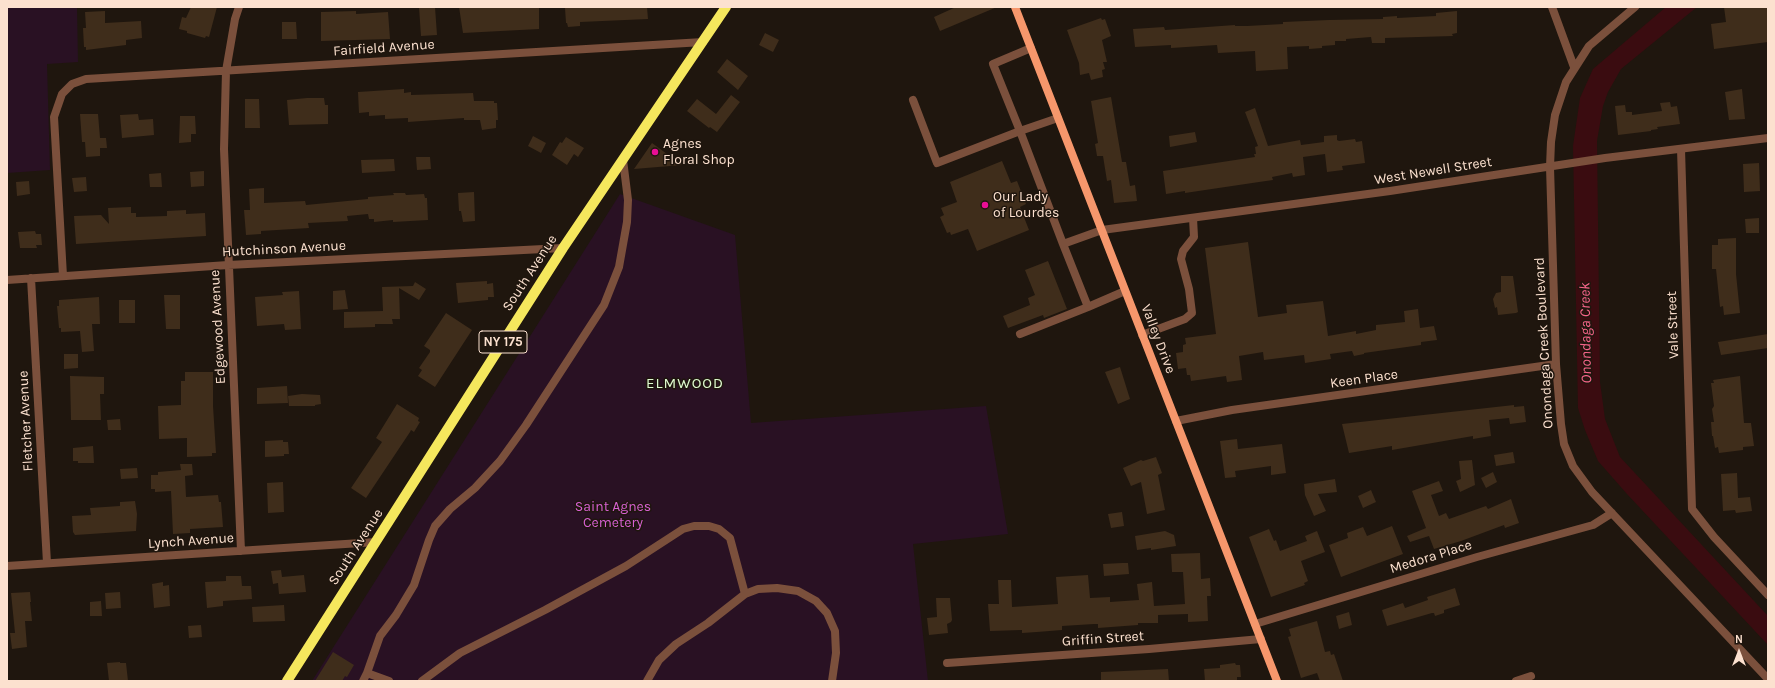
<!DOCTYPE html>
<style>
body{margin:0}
#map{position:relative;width:1775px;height:688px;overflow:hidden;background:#1f160e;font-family:Karla,sans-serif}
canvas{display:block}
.frame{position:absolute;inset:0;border:8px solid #fce1cf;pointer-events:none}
.north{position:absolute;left:1719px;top:632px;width:40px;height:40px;-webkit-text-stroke:3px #1f160e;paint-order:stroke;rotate:0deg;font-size:11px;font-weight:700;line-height:16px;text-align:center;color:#fce1cf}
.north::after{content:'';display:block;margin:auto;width:14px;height:18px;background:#fce1cf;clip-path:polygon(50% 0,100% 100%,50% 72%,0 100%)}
</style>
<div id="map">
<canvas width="1775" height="688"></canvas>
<div class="frame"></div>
<div class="north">N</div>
</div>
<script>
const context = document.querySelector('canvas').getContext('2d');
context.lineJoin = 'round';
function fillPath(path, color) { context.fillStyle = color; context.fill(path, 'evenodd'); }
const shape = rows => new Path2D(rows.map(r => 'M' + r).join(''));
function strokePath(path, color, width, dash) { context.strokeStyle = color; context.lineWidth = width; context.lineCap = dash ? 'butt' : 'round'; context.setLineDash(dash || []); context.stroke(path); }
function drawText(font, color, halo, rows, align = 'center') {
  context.font = font + ' Karla,sans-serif'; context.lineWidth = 3; context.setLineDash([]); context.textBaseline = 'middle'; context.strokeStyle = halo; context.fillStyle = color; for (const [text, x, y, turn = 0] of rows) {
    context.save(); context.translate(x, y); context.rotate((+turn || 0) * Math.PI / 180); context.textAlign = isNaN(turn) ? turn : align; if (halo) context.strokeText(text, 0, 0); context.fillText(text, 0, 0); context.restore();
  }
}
fillPath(shape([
 [7,7,77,7,78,62,47,64,50,170,7,173],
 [620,194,735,235,751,423,986,406,1008,534,913,544,928,681,312,681]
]), '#291123');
fillPath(shape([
 [1666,7,1697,7,1621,69,1608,92,1603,106,1597,141,1600,382,1605,419,1620,457,1768,616,1768,645,1627,494,1598,461,1585,430,1578,408,1573,146,1580,98,1593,69]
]), '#3a0c10');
fillPath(shape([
 [191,7,217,7,209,37,206,36,205,38,187,33,187,31,179,29,182,17,186,18],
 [419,7,435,7,437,35,421,36],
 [459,7,539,7,539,29,463,33],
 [570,7,647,7,648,19,580,22,580,26,568,27,567,23,566,23,565,8],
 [956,7,997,7,940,31,934,17],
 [1724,7,1768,7,1768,42,1714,49,1711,24,1726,22],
 [105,11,105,23,141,21,142,38,126,40,126,45,86,50,86,47,84,47,83,28,86,28,85,12],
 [356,11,356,14,388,12,390,39,321,41,321,12],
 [1457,11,1457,33,1452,34,1453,36,1385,38,1385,43,1372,43,1371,37,1346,39,1346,41,1335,41,1335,45,1322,46,1322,48,1309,49,1309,46,1287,47,1288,69,1256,71,1255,51,1218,53,1217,45,1171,48,1171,45,1135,47,1133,29,1164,27,1165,30,1235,25,1235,26,1247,26,1283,24,1283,22,1329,20,1383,19,1383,17,1397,16,1397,18,1436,16,1436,13],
 [1101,18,1102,20,1105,19,1111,36,1102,40,1107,62,1103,62,1105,69,1102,70,1103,77,1091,80,1089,73,1080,75,1079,63,1067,30],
 [282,22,296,22,297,39,282,39],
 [765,33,779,40,773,52,759,45],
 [727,59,748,76,738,90,717,72],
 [404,89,404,93,411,92,411,95,473,93,474,101,494,101,494,103,497,103,498,120,496,120,496,128,482,130,480,120,464,120,464,118,408,122,408,118,385,119,385,115,369,116,369,112,359,113,358,92],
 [1742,89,1745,119,1729,120,1725,92],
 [731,95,740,102,717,132,710,127,709,128,687,111,697,99,716,114],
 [1111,97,1122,162,1126,162,1130,186,1135,185,1137,201,1114,203,1111,180,1107,181,1103,156,1097,156,1095,144,1098,143,1091,101],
 [307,98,324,98,325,105,328,105,328,124,289,125,287,100],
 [245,99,259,99,260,128,245,128],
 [1670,102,1671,107,1677,106,1680,124,1657,127,1658,129,1651,130,1651,131,1618,135,1615,106,1625,105,1626,112,1632,112,1632,115,1662,111,1660,103],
 [1255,108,1268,146,1300,140,1301,145,1324,142,1324,136,1337,135,1337,140,1339,141,1355,139,1356,142,1362,141,1365,163,1342,166,1343,170,1327,172,1325,154,1303,157,1305,175,1293,177,1292,173,1272,177,1273,180,1259,182,1185,193,1185,191,1166,194,1163,171,1255,157,1254,154,1256,154,1255,147,1258,146,1245,112],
 [80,114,98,114,100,138,106,138,107,148,100,148,100,156,86,157,85,142,82,142],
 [138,114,139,120,153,119,154,135,122,138,120,115],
 [180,116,195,116,196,134,191,134,191,142,179,143],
 [1195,132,1197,142,1170,147,1169,136],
 [533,136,546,143,541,153,528,146],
 [566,137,584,148,578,157,574,154,567,165,552,155,560,142,562,143],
 [652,143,682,165,634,169],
 [416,157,430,157,431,169,417,170],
 [394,159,395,171,362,173,361,160],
 [1002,161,1011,183,1017,181,1026,204,1020,207,1029,230,977,251,968,229,951,235,950,232,947,233,940,217,944,215,941,208,957,202,950,182],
 [1759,163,1760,191,1744,192,1743,164],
 [204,171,204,186,191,187,190,172],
 [161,173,162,187,150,187,149,174],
 [86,177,87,191,74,192,72,178],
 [29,181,30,194,17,196,16,182],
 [264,188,264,203,305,201,306,205,368,199,368,197,394,195,393,193,405,193,406,195,424,194,425,198,427,198,428,220,393,222,393,220,374,222,374,219,369,219,368,214,347,216,348,221,308,223,309,228,261,231,261,234,246,235,244,210,250,210,249,189],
 [474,192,475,221,463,222,461,211,459,211,458,193],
 [131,207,131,213,136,213,136,217,167,216,167,211,186,210,186,214,205,213,206,236,76,244,74,216,101,215,109,224,108,208],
 [1759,218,1759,233,1746,233,1745,219],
 [35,231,36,234,41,234,42,245,36,245,37,248,20,248,18,232],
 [1736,238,1736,274,1740,313,1724,315,1723,306,1720,307,1716,269,1712,269,1712,245,1718,245,1718,239],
 [1248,242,1258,317,1287,313,1286,305,1323,301,1328,336,1356,331,1356,334,1376,330,1376,325,1405,322,1404,311,1418,309,1420,328,1434,326,1437,340,1421,342,1421,345,1364,353,1364,354,1354,356,1352,351,1330,354,1331,359,1305,363,1304,355,1264,360,1263,352,1239,356,1242,380,1227,382,1226,376,1191,381,1190,375,1187,375,1186,368,1178,369,1176,353,1183,352,1183,345,1186,344,1185,338,1216,334,1205,248],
 [1048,261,1067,309,1044,318,1043,315,1008,328,1003,316,1030,305,1028,298,1035,295,1025,270],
 [1501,276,1513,276,1518,312,1516,313,1498,315,1497,307,1495,308,1493,299,1496,293,1501,292],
 [487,281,487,284,493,283,494,297,488,297,488,300,458,303,456,283],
 [415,282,426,289,419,300,399,288,400,319,392,319,393,324,375,324,375,327,344,328,344,312,383,311,382,287,413,286],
 [345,290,348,309,333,310,333,291],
 [299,291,301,329,285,330,284,324,257,326,255,297,283,295,282,292],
 [164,295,180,295,180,329,166,329],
 [99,297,100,324,92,324,94,351,82,352,80,331,61,332,61,328,59,328,57,306,59,306,59,300],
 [119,300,135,300,135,323,119,323],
 [446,313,472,330,435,387,418,376,422,370,419,368,430,352,430,350,424,346],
 [1768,334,1768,348,1721,355,1718,342],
 [64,354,78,354,78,368,64,369],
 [1120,367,1130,399,1118,404,1105,372],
 [185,372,213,372,213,406,216,453,212,453,212,456,187,457,187,438,159,439,158,406,181,405,181,381,185,381],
 [70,376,104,377,104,394,100,394,101,420,71,420],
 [1740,376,1744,423,1751,423,1754,446,1743,447,1743,450,1719,453,1718,447,1715,448,1713,436,1712,436,1711,422,1714,422,1712,409,1714,406,1711,383,1714,383,1713,380],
 [287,386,288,403,257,404,257,388],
 [302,394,320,395,321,404,315,405,315,406,289,406,288,396],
 [397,404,419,418,418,421,420,422,414,432,411,430,410,432,366,498,351,488,382,442,376,438],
 [1514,405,1514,407,1524,406,1526,422,1510,424,1509,418,1489,420,1491,436,1473,439,1473,436,1392,450,1392,446,1349,453,1342,424],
 [120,419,121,430,108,430,107,420],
 [1237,439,1238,449,1282,444,1286,473,1271,475,1271,466,1235,471,1236,477,1225,478,1220,441],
 [283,440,283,442,288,442,289,454,284,454,284,456,265,457,265,441],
 [93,446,94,463,78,463,78,461,73,461,73,448],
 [1513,452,1515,463,1496,466,1494,455],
 [1156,457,1162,473,1158,475,1165,510,1147,514,1141,482,1131,486,1123,468,1141,460,1143,461],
 [1472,460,1475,485,1460,492,1456,481,1461,479,1459,461],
 [180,464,192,464,193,475,185,476,186,497,218,495,219,502,221,502,223,527,190,529,190,533,173,534,171,491,155,492,155,489,151,489,151,475,158,475,158,472,181,470],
 [137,468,138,478,121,479,120,469],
 [1493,472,1497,482,1486,488,1481,478],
 [1737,473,1738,498,1750,497,1752,511,1736,513,1735,510,1723,511,1721,474],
 [1335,479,1337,492,1318,494,1326,511,1314,516,1305,495,1304,484],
 [1439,481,1443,491,1431,495,1439,516,1446,513,1449,519,1486,506,1488,509,1511,499,1519,523,1505,528,1504,525,1461,541,1434,549,1429,536,1410,542,1407,536,1426,528,1412,491],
 [283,482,284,512,268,513,267,483],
 [1371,490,1376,502,1363,508,1358,496],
 [135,501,137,514,136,531,75,535,73,532,72,516,91,515,90,508,120,506,120,502],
 [1122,512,1124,526,1111,528,1108,514],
 [1392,526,1403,554,1341,577,1329,545,1348,538,1347,533,1363,527,1367,536],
 [1269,529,1274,541,1276,540,1280,551,1307,541,1305,536,1317,531,1325,552,1301,561,1308,581,1304,583,1305,585,1271,597,1249,537],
 [1165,531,1174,535,1176,546,1151,550,1151,548,1137,550,1135,536],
 [1200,553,1201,579,1210,578,1211,596,1207,596,1208,621,1188,622,1188,614,1158,615,1158,623,1138,623,1138,625,1098,628,1098,624,1094,624,1062,626,1062,630,1037,632,1022,633,1022,630,990,631,988,604,999,604,998,580,1011,580,1012,607,1058,604,1056,577,1088,575,1090,598,1110,597,1110,602,1139,600,1137,584,1152,582,1154,606,1185,604,1183,572,1172,572,1171,554],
 [1122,563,1128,563,1129,574,1104,576,1103,564],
 [281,570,282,577,304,575,306,592,279,594,278,583,273,584,271,571],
 [226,576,241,576,242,586,251,586,252,599,223,601,223,606,207,608,205,582,226,581],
 [163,582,163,586,169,585,170,606,154,608,152,584],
 [1455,588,1460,605,1444,610,1444,613,1435,616,1434,613,1432,613,1387,626,1382,610,1403,603,1405,608,1428,600,1427,597],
 [30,592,31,602,30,602,32,621,25,621,27,647,12,649,10,633,15,633,11,593],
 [120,592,121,608,106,609,105,593],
 [936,598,950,598,952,620,951,622,947,624,948,633,929,635,927,618,937,617],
 [101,601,102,616,90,616,90,602],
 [284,605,285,621,253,622,252,607],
 [1349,612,1352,625,1339,629,1336,616],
 [1317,621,1325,652,1330,651,1331,655,1334,654,1343,681,1320,681,1317,673,1301,678,1288,637,1291,636,1289,629],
 [201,625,202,637,189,638,188,626],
 [333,652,354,665,347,677,345,676,342,681,315,681],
 [120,662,120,663,126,663,128,681,109,681,107,663],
 [1235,663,1236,665,1240,665,1241,677,1237,677,1237,680,1205,681,1204,669,1220,668,1220,665],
 [1168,669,1169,681,1101,681,1101,672]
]), '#3f2d1b');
strokePath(shape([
 [1031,48,993,64,1020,131,1058,118],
 [913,100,937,163,1020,131,1063,244,1102,230],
 [1063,244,1088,307,1125,291],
 [1020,334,1088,307],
 [1142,335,1185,319,1192,313,1189,289,1181,259,1183,251,1194,237,1193,218],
 [367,673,389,681],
 [363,681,367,673,380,636,396,615,414,585,429,540,435,526,450,509,475,488,500,461,526,425,604,305,619,267,627,222,628,200,623,160],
 [422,681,460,653,545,610,626,566,683,529,694,526,709,526,719,529,730,538,745,594],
 [647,681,659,660,676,644,708,623,745,594,758,589,777,588,798,591,816,601,827,613,835,631,836,653,832,681],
 [1516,681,1531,676]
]), '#7b503c', 8);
strokePath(shape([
 [239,7,235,19,226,71,224,149,241,551],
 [1552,7,1574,67],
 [1635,7,1589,46,1566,82,1555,115,1551,142,1550,167,1556,364,1561,424,1564,444,1573,466,1592,492,1768,679],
 [1681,149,1692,509,1714,537,1768,595],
 [1102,230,1390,191,1605,158,1768,138],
 [63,276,54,117,62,94,72,84,86,79,703,42],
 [31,278,47,563],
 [7,280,228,265,563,248],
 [1176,421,1232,410,1556,364],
 [7,566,376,542],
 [1255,624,1477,557,1593,525,1612,513],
 [947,663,1149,649,1261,639]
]), '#7b503c', 8);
strokePath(shape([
 [1015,7,1277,681]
]), '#f6976c', 8);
strokePath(shape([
 [287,681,563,248,726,7]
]), '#f5e75d', 10);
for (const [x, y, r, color] of [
 [655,152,4,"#e90e95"],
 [985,205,4,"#e90e95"]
]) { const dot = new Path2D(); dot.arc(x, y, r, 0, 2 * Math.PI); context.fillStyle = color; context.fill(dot); strokePath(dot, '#1f160e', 1.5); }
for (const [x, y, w] of [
 [503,342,48]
]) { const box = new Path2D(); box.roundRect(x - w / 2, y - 11, w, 22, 3); context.fillStyle = '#1f160e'; context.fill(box); strokePath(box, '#fce1cf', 1); }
drawText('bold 13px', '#fce1cf', null, [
 ["NY 175",503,342]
]);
drawText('14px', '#fce1cf', '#1f160e', [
 ["Fairfield Avenue",384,48,-4],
 ["West Newell Street",1433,171,-9],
 ["Hutchinson Avenue",284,249,-3],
 ["South Avenue",530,273,-57],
 ["Vale Street",1673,325,-92],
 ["Edgewood Avenue",218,327,-93],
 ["Valley Drive",1158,339,69],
 ["Onondaga Creek Boulevard",1544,343,-93],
 ["Keen Place",1364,379,-8],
 ["Fletcher Avenue",26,421,-93],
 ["Lynch Avenue",191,541,-4],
 ["South Avenue",356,547,-57],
 ["Medora Place",1431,557,-17],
 ["Griffin Street",1103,639,-4]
]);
drawText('14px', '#fce1cf', '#1f160e', [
 ["Agnes",663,144],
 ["Floral Shop",663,160],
 ["Our Lady",993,197],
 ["of Lourdes",993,213]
], 'left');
drawText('14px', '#d760d3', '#1f160e', [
 ["Saint Agnes",613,507],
 ["Cemetery",613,523]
]);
drawText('italic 15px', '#f66489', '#1f160e', [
 ["Onondaga Creek",1586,333,-91]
]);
context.letterSpacing = '1px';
drawText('15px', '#e0fcd1', '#1f160e', [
 ["ELMWOOD",685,384]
]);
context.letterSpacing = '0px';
</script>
